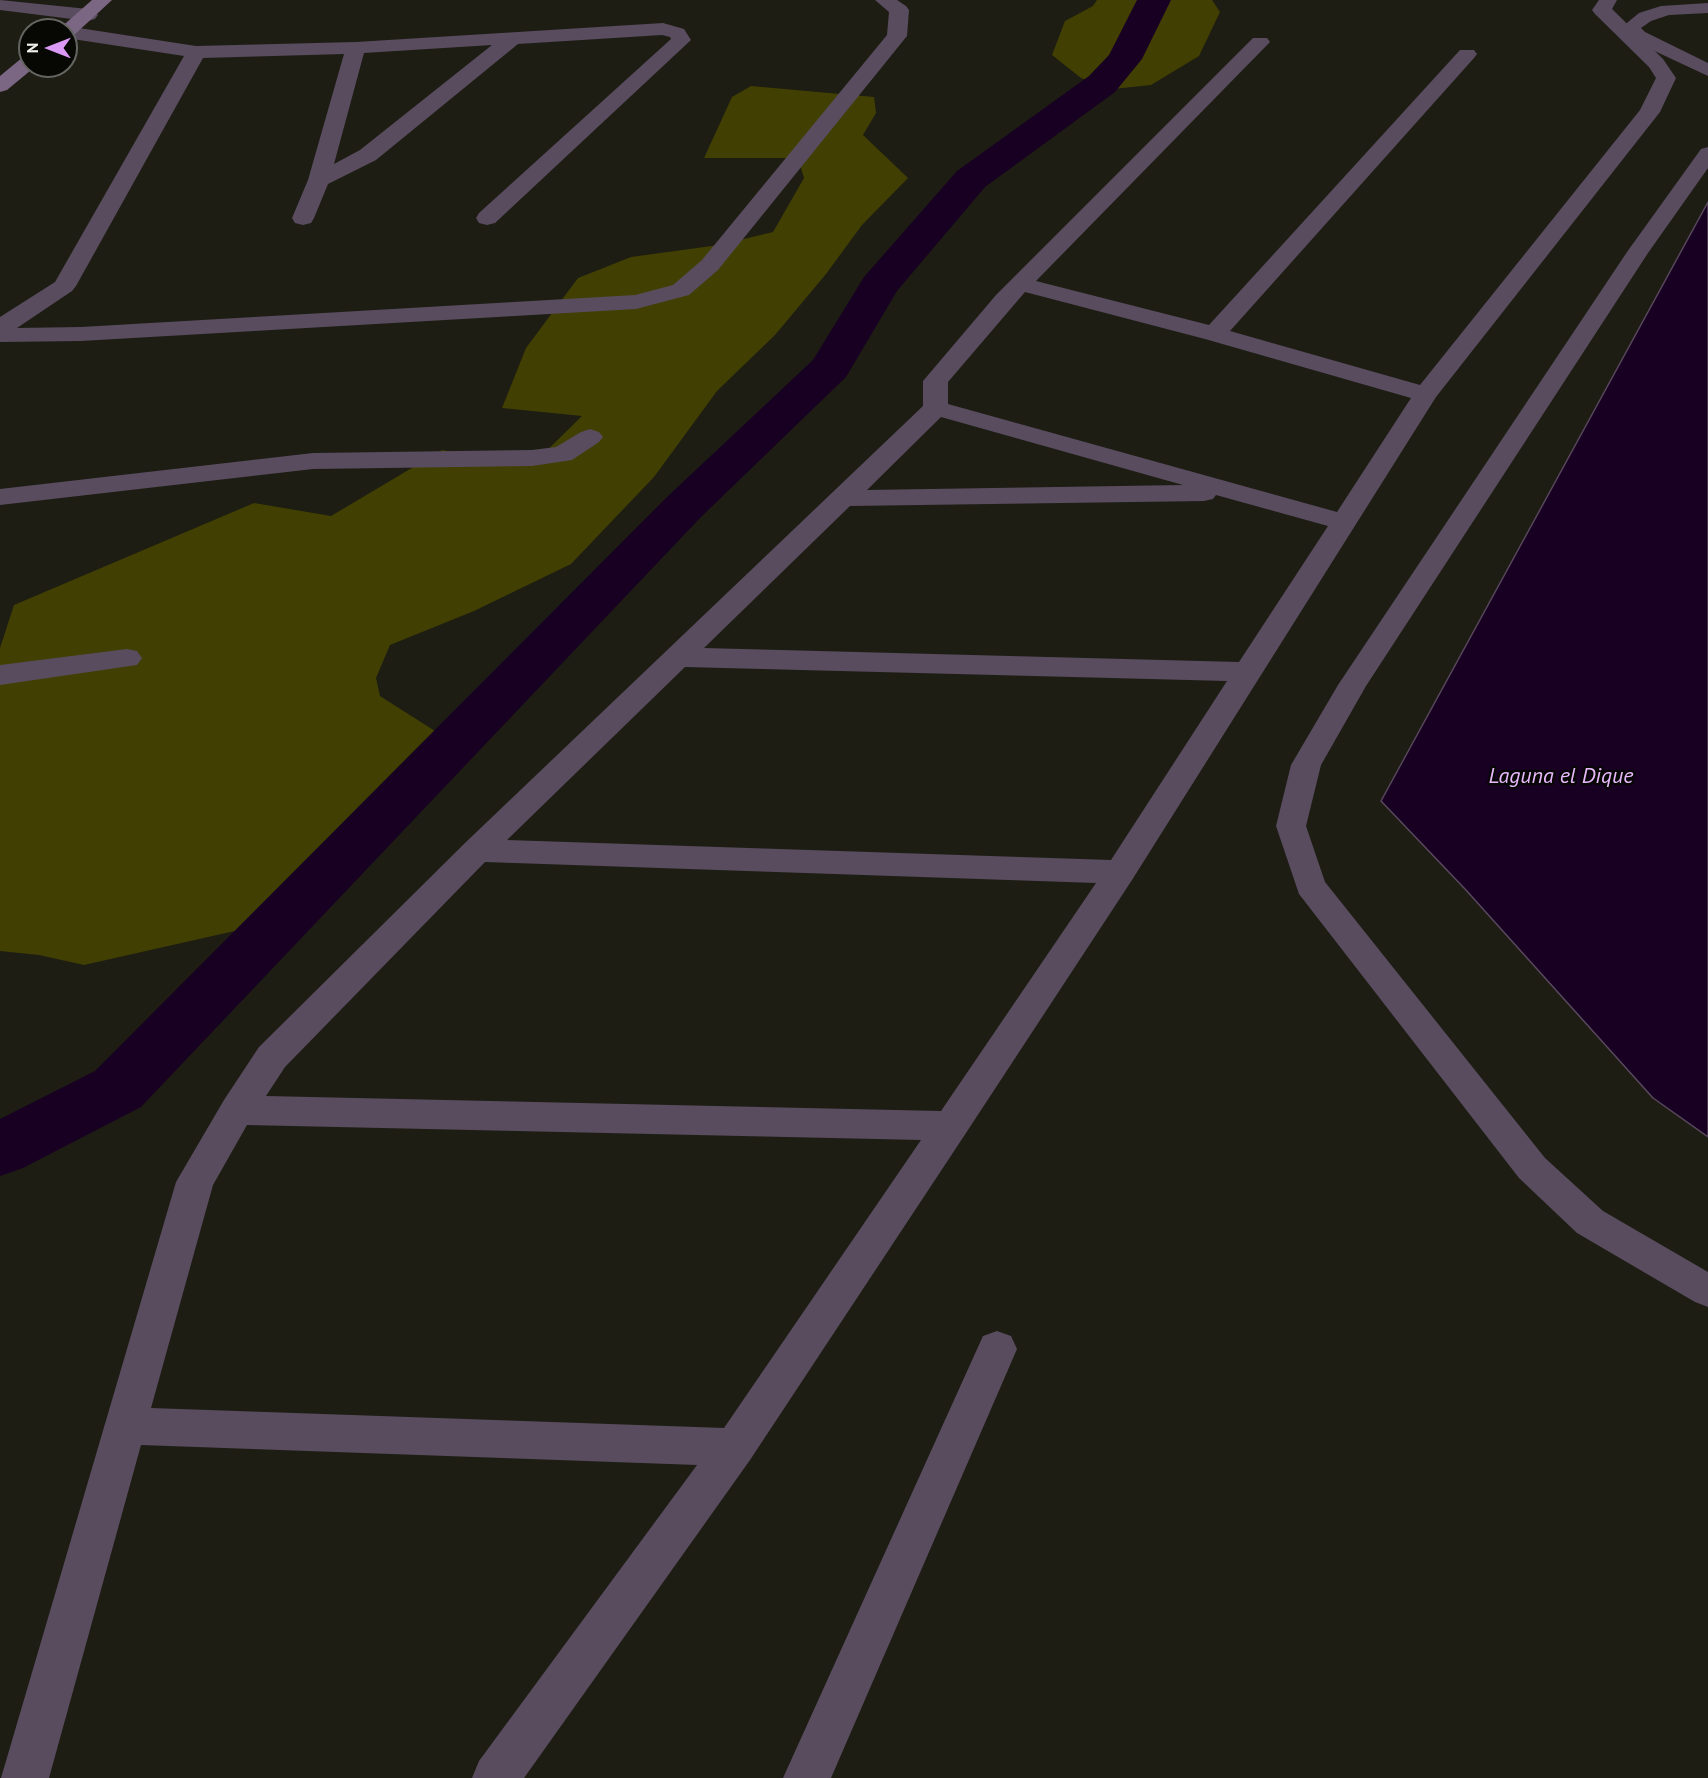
<!DOCTYPE html>
<style>
body{margin:0}
#map{position:relative;width:1708px;height:1778px;overflow:hidden;background:#1d1d14;font-family:"PT Sans",sans-serif}
canvas{display:block}
.north{position:absolute;left:18px;top:18px;width:60px;height:60px;box-sizing:border-box;background:#070704;border:2px solid #646460;border-radius:50%;rotate:270deg;font-size:16px;font-weight:700;line-height:24px;text-align:center;color:#f0f0ea}
.north::after{content:'';display:block;margin:auto;width:21px;height:27px;background:#db9af6;clip-path:polygon(50% 0,100% 100%,50% 72%,0 100%)}
</style>
<div id="map">
<canvas width="1708" height="1778"></canvas>
<div class="north">N</div>
</div>
<script>
const context = document.querySelector('canvas').getContext('2d');
context.lineJoin = 'round';
function fillPath(path, color) { context.fillStyle = color; context.fill(path, 'evenodd'); }
const shape = rows => new Path2D(rows.map(r => 'M' + r).join(''));
function strokePath(path, color, width, dash) { context.strokeStyle = color; context.lineWidth = width; context.lineCap = dash ? 'butt' : 'round'; context.setLineDash(dash || []); context.stroke(path); }
function drawText(font, color, halo, rows, align = 'center') {
  context.font = font + ' "PT Sans",sans-serif'; context.lineWidth = 4.5; context.setLineDash([]); context.textBaseline = 'middle'; context.strokeStyle = halo; context.fillStyle = color; for (const [text, x, y, turn = 0] of rows) {
    context.save(); context.translate(x, y); context.rotate((+turn || 0) * Math.PI / 180); context.textAlign = isNaN(turn) ? turn : align; if (halo) context.strokeText(text, 0, 0); context.fillText(text, 0, 0); context.restore();
  }
}
fillPath(shape([
 [1097,0,1212,0,1220,12,1199,56,1151,85,1113,89,1081,78,1052,55,1065,21,1093,6],
 [751,86,874,97,876,113,863,135,908,178,862,225,826,274,775,335,717,391,654,477,571,564,474,611,390,645,376,678,380,696,435,731,239,930,84,965,39,955,0,951,0,648,14,605,254,503,331,516,442,450,532,465,582,416,502,408,526,348,578,278,631,257,719,245,773,232,804,178,798,158,704,158,732,97]
]), '#413f02');
const water = shape([
 [1708,202,1708,1137,1653,1098,1465,889,1381,801,1708,202]
]);
fillPath(water, '#180022');
strokePath(water, '#59485e', 1.5);
fillPath(shape([
 [1137,0,1171,0,1142,59,1115,92,985,187,897,291,846,377,700,518,141,1107,23,1168,0,1176,0,1119,95,1071,666,498,813,360,864,277,957,171,1089,76,1109,55,1137,0]
]), '#180022');
fillPath(shape([
 [1708,3,1708,13,1669,15,1651,21,1641,28,1645,32,1708,63,1708,76,1631,40,1622,27,1639,13,1661,6,1708,3],
 [1708,147,1708,168,1648,253,1366,686,1321,765,1306,826,1325,882,1545,1158,1603,1211,1708,1272,1708,1307,1695,1302,1577,1233,1519,1178,1299,894,1276,826,1291,765,1338,685,1627,252,1701,149,1708,147]
]), '#594c5e');
fillPath(shape([
 [0,0,88,9,95,11,98,15,95,19,88,21,0,10,0,0],
 [875,0,897,0,906,6,909,10,907,36,718,270,689,295,636,309,81,341,0,342,0,317,55,282,184,56,66,38,66,30,58,30,59,28,66,26,196,46,356,42,663,23,684,29,691,40,495,223,487,225,479,223,476,218,479,213,671,39,670,37,662,35,518,44,376,160,328,184,314,218,311,223,303,225,295,223,292,218,308,180,344,54,203,58,76,286,72,291,17,328,81,327,635,295,673,285,702,260,887,35,889,12,875,0],
 [492,45,360,150,334,164,364,53,492,45],
 [1599,0,1617,0,1612,9,1663,59,1676,78,1660,112,1436,397,1132,880,964,1136,750,1460,524,1778,472,1778,479,1761,697,1465,141,1445,49,1778,1,1778,176,1182,224,1100,259,1047,466,842,923,406,923,381,996,295,1253,38,1267,38,1270,42,1036,281,1209,325,1460,50,1474,50,1477,54,1474,58,1230,331,1420,385,1640,110,1656,78,1649,67,1595,14,1592,10,1599,0],
 [1025,292,1205,339,1411,398,1337,512,948,404,948,382,1025,292],
 [941,417,1183,485,867,490,941,417],
 [1216,495,1328,526,1239,662,704,648,850,506,1204,501,1213,499,1216,495],
 [685,667,1227,681,1111,860,507,840,685,667],
 [485,862,1096,883,941,1111,266,1096,285,1067,485,862],
 [247,1125,921,1140,724,1428,151,1408,213,1185,247,1125],
 [590,429,599,432,603,437,599,442,572,460,532,466,313,469,0,505,0,489,313,453,532,450,556,447,581,432,590,429],
 [127,649,137,651,142,658,137,665,0,685,0,665,127,649],
 [997,1331,1011,1336,1017,1349,831,1778,783,1778,983,1336,997,1331]
]), '#594c5e');
fillPath(shape([
 [92,0,112,0,73,36,66,38,66,30,58,30,92,0],
 [30,55,30,66,36,66,7,90,0,92,0,76,23,57,30,55]
]), '#7b6684');
drawText('italic 22px', '#e8b8fd', '#070704', [
 ["Laguna el Dique",1561,777]
]);
</script>
